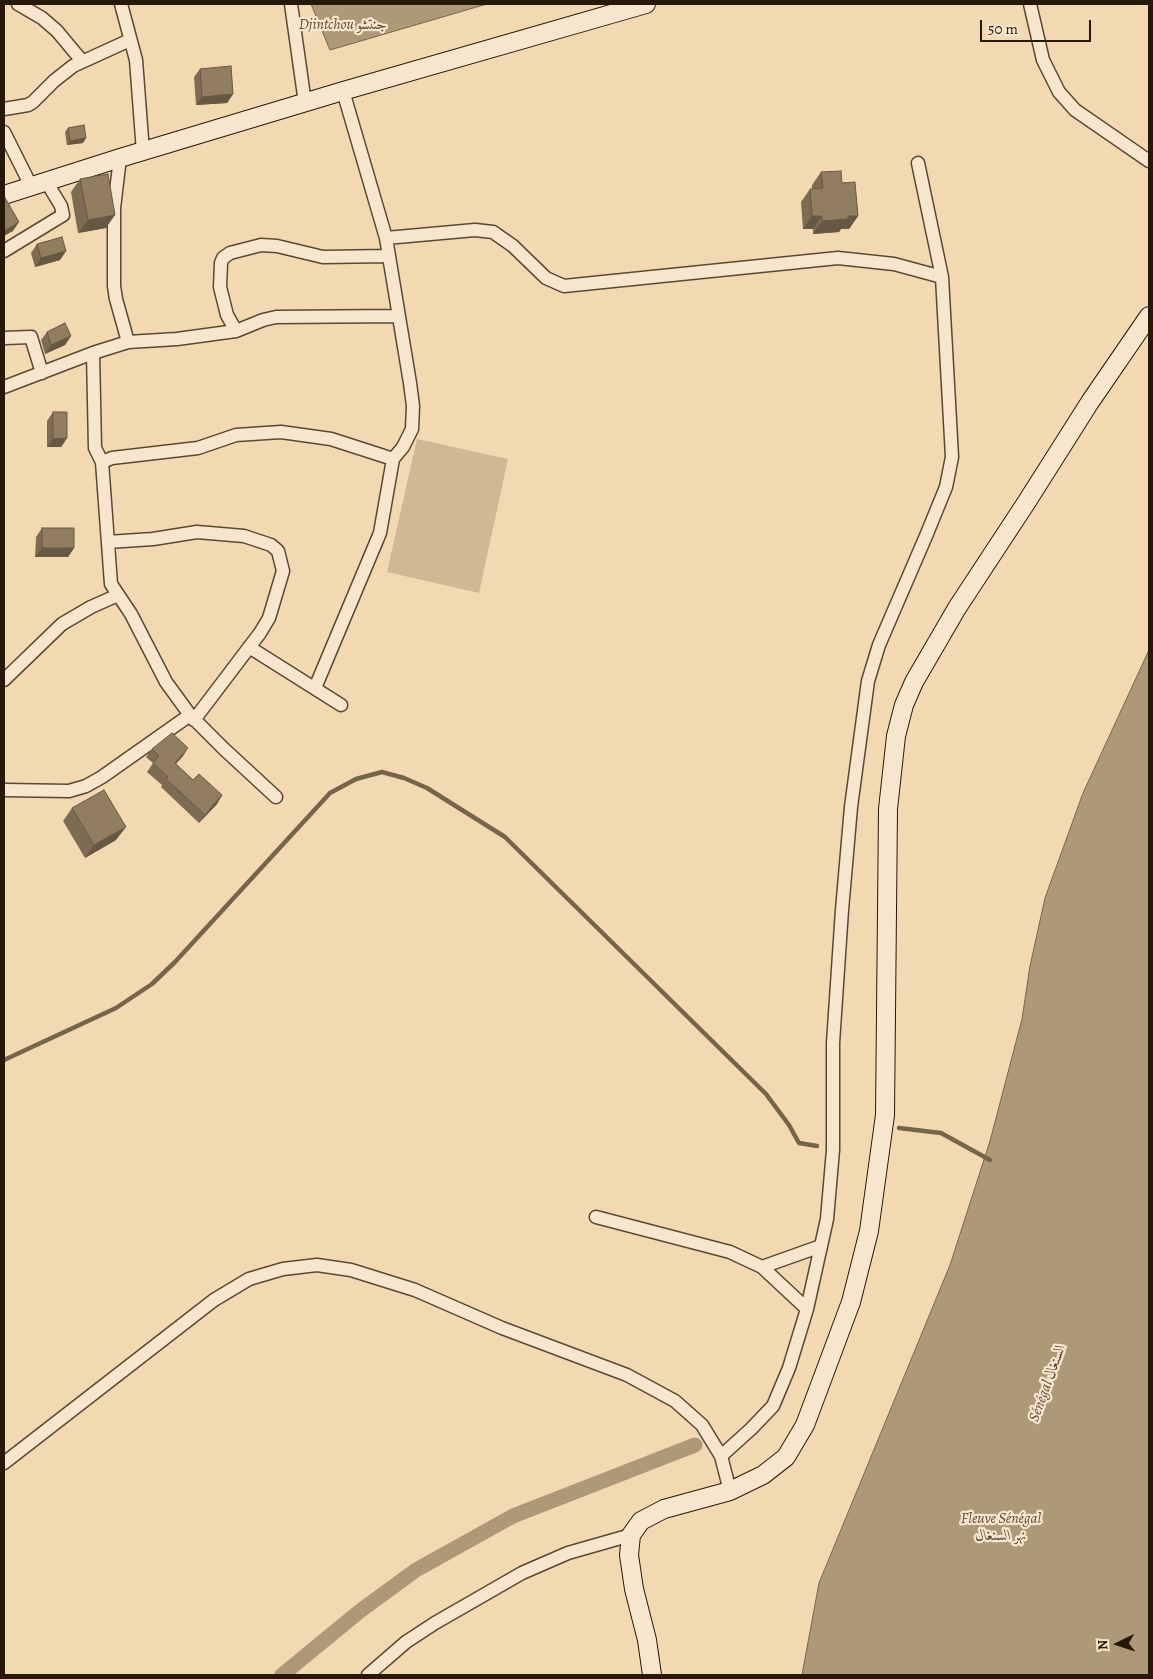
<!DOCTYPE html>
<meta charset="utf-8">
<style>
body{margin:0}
#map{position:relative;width:1153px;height:1679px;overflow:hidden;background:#f3d9b2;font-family:Alegreya,serif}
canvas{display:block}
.frame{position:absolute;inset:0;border:5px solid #261907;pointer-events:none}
.north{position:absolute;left:1093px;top:1619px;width:50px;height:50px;-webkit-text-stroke:4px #f7e6cd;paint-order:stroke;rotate:266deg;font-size:14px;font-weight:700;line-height:20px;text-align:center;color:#261907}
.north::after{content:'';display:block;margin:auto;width:18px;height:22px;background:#261907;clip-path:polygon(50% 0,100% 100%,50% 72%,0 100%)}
.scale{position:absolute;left:980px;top:20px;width:111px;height:22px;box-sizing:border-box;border:2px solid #261907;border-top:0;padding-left:6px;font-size:15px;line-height:18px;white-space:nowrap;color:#261907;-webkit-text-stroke:4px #f7e6cd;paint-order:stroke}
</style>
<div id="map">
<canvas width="1153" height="1679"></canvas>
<div class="frame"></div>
<div class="north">N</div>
<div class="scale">50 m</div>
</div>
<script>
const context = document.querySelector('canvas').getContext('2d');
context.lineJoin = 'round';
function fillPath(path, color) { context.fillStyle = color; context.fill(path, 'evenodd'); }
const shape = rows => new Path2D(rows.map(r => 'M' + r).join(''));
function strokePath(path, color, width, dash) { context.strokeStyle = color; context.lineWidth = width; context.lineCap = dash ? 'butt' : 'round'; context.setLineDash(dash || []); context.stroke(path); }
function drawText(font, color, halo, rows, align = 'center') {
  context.font = font + ' Alegreya,Amiri,serif'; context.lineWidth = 4.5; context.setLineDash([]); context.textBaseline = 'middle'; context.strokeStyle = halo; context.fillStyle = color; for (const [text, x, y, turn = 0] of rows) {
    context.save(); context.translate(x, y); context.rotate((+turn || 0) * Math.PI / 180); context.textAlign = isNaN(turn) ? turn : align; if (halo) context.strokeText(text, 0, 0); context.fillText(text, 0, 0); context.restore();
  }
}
fillPath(shape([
 [417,439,508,459,479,593,387,572]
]), '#d0b895');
const water = shape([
 [311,4,487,4,330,50,311,4],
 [1149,650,1149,1675,802,1675,819,1583,950,1265,990,1141,1022,1019,1030,966,1045,898,1083,793,1149,650]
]);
fillPath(water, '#ad9878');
strokePath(water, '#77654b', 1);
strokePath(shape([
 [4,1060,116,1008,152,984,175,962,330,793,356,779,382,772,404,778,427,788,505,837,766,1094,789,1125,799,1143,817,1146],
 [899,1128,941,1133,990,1160]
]), '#77654b', 4.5);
strokePath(shape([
 [282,1675,360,1611,416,1570,513,1516,695,1445]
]), '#ad9878', 15);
const street = shape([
 [18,4,42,18,57,31,82,61],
 [121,4,136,60,143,152],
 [291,4,305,103],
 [1030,4,1043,60,1059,92,1075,110,1149,161],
 [4,109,28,105,33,102,54,81,73,66,130,40],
 [4,132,31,186],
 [120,158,114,208,114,286,116,299,128,342],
 [386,238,475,230,493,232,513,246,546,278,564,286,838,258,894,264,942,277],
 [4,251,63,215,61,206,46,181],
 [236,331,227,315,220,287,221,263,223,258,230,253,261,245,277,246,323,257,388,256],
 [4,338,31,337,42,373],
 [93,353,95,448,102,462,111,584,131,614,166,682,190,715,224,749,276,797],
 [4,387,93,353,128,342,177,339,236,331,263,320,276,317,398,316],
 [102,462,112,458,198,448,236,435,281,432,331,439,393,459],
 [108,542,153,539,197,532,244,536,271,545,278,551,283,571,269,618,260,633,194,720],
 [249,647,341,705],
 [4,680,62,624,91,607,118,595],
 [315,688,380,533,393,459,403,447,412,429,413,406,410,383,386,238,343,91],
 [4,790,69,791,86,786,102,777,190,715],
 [596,1217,730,1252,762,1267,807,1309],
 [762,1267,821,1246],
 [721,1456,751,1429,773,1406,789,1368,807,1309,827,1219,833,1150,833,1043,842,910,851,807,868,681,879,645,926,536,946,487,952,457,942,277,918,163],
 [4,1463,214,1300,249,1279,283,1269,317,1265,351,1270,415,1290,502,1328,627,1375,675,1401,702,1425,721,1456,730,1491],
 [368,1675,406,1642,435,1623,522,1573,568,1553,631,1535]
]);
const secondary = shape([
 [4,195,120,158,343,91,646,4],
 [652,1675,647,1640,634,1589,629,1555,631,1535,641,1521,664,1509,730,1491,763,1475,786,1457,805,1425,826,1369,851,1302,869,1231,885,1115,888,809,896,736,904,705,914,682,957,608,1026,503,1090,402,1149,316]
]);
strokePath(street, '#594932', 15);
strokePath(secondary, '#261907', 20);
strokePath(street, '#f7e6cd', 12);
strokePath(secondary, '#f7e6cd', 18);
fillPath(shape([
 [200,69,233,94,227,103,196,105,194,77],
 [68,128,86,138,83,143,67,145,65,132],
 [821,172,842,183,858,216,849,229,841,229,839,232,813,234,813,229,803,229,801,202,810,189,812,189,812,185],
 [80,179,106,228,78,233,71,192],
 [37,244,66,251,60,260,35,267,31,253],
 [47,332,71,336,65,345,45,354,41,340],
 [53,412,67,438,61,447,47,447,47,421],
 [42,528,74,548,68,557,35,557,36,537],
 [152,749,183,756,176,764,193,780,222,795,217,804,199,823,161,787,162,785,147,772,153,763,146,757],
 [72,808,116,840,85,858,63,821]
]), '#7d6c53');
fillPath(shape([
 [233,94,227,103,196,105,202,97],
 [86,138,83,143,67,145,70,141],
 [115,215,106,228,78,233,88,220],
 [812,216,822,216,813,229,803,229],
 [848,216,858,216,849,229,841,229,839,232,813,234,822,221],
 [19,222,13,231,4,236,4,231],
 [66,251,60,260,35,267,41,258],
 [71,336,65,345,45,354,51,345],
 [67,438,61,447,47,447,53,439],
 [42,548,74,548,68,557,35,557],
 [188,748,183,756,169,771,175,763],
 [222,795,217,804,199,823,205,815],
 [126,827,116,840,85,858,94,845]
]), '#665843');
const building = shape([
 [231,66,233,94,202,97,200,69,231,66],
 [84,125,86,138,70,141,68,128,84,125],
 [841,171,842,183,855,182,858,216,848,216,848,219,822,221,822,216,812,216,810,189,823,188,821,172,841,171],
 [108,174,115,215,88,220,80,179,108,174],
 [4,196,19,222,4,231,4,196],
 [62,237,66,251,41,258,37,244,62,237],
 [65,323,71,336,51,345,47,332,65,323],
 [53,412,67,412,67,438,53,439,53,412],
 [42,528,74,528,74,548,42,548,42,528],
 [172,733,188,748,175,763,193,780,199,774,222,795,205,815,166,779,168,777,153,763,159,756,152,749,172,733],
 [104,790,126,827,94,845,72,808,104,790]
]);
fillPath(building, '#917d60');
strokePath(building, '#665843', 1);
drawText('italic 15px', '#5c4c34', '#f7e6cd', [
 ["Djintchou جنتشو",343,25],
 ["Sénégal السنغال",1048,1383,-70],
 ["Fleuve Sénégal",1001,1519],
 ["نهر السنغال",1001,1536]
]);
</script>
